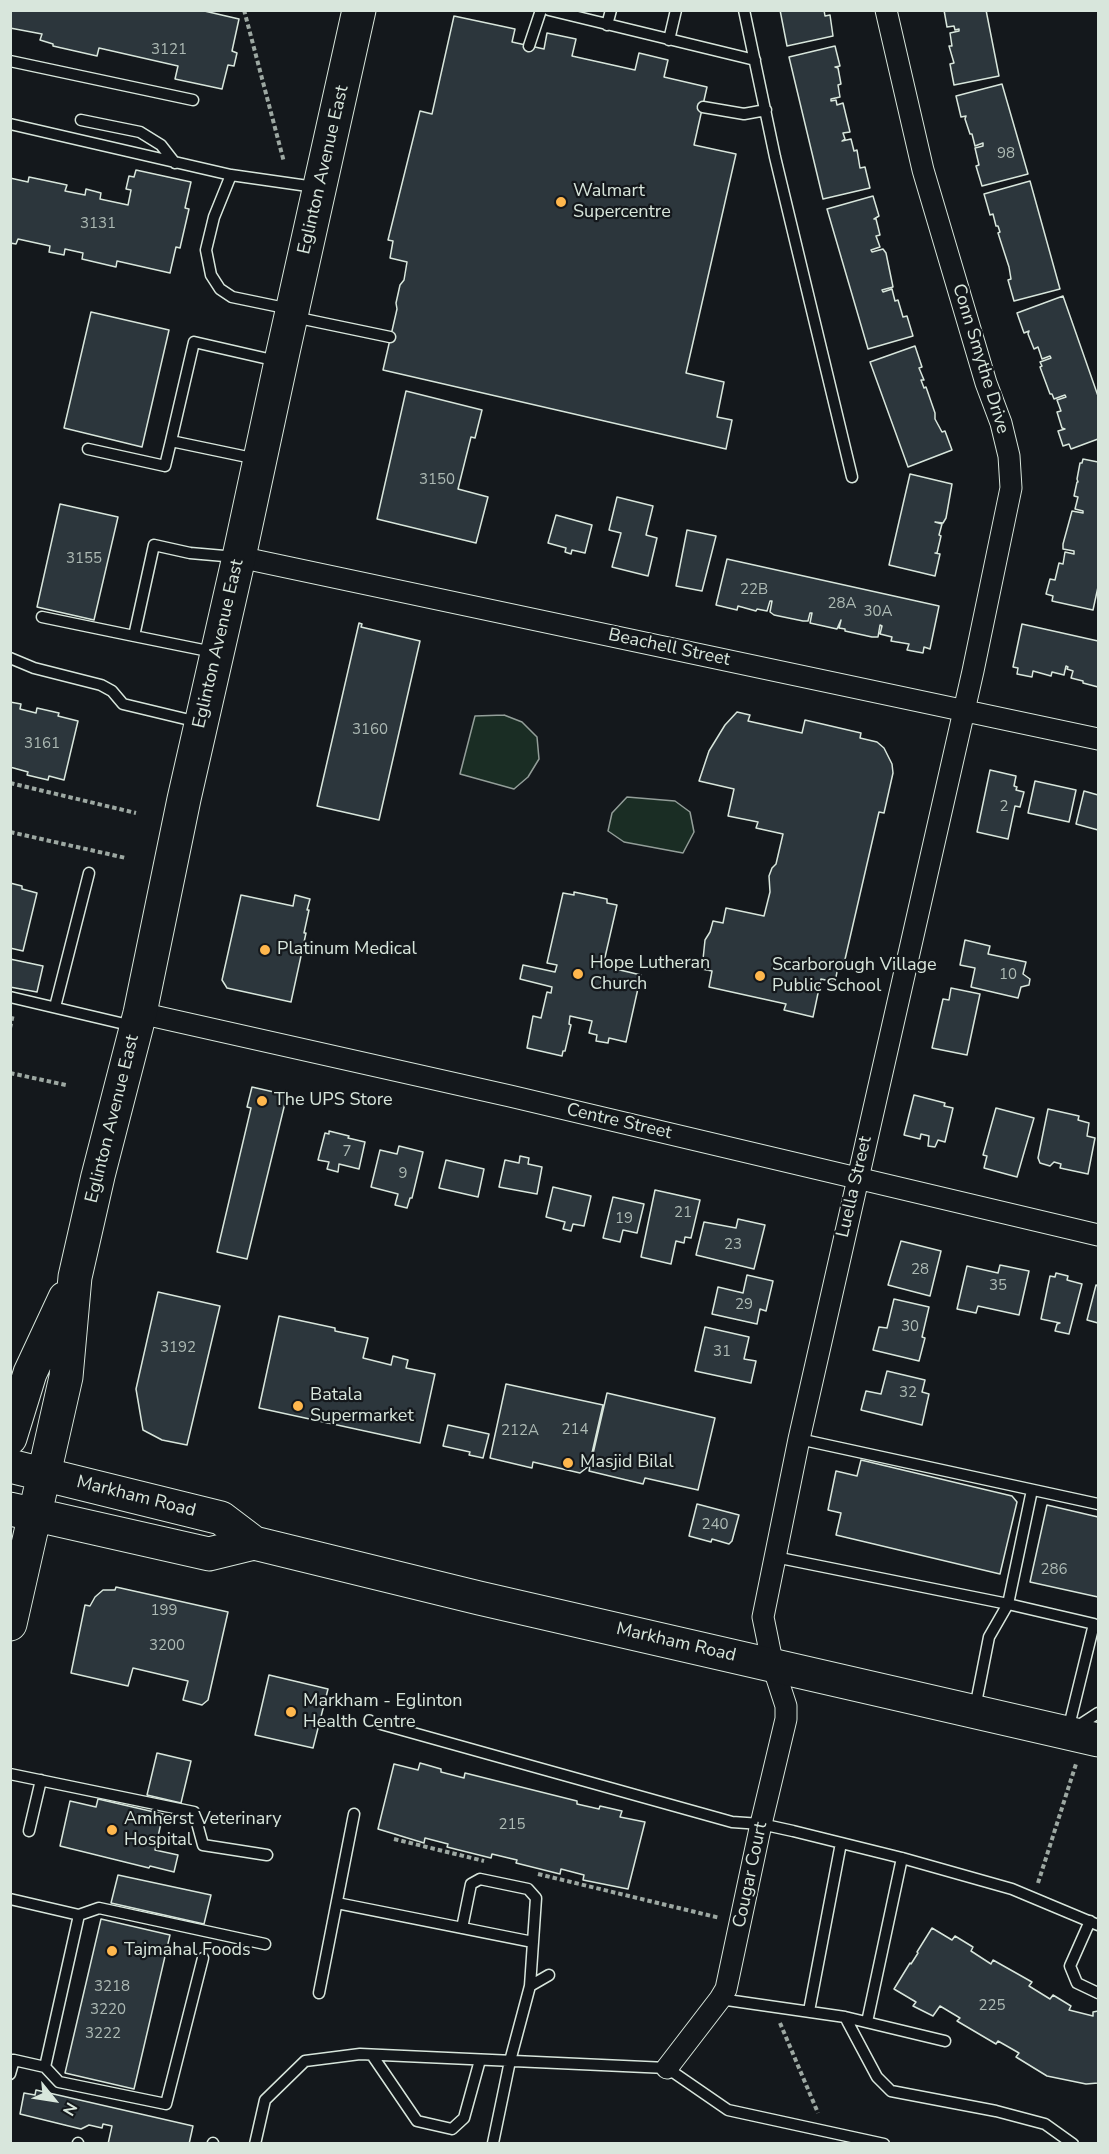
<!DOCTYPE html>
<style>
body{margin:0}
#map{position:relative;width:1109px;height:2154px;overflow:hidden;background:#14181c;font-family:"Nunito Sans",sans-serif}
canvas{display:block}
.frame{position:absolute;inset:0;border:12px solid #d8e6dc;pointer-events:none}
.north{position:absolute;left:24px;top:2070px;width:60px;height:60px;-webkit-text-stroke:4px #14181c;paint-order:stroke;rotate:120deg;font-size:16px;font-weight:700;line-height:24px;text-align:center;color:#d8e6dc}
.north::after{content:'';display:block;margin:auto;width:21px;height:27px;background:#d8e6dc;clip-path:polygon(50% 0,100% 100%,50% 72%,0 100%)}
</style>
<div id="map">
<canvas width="1109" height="2154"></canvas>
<div class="frame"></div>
<div class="north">N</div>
</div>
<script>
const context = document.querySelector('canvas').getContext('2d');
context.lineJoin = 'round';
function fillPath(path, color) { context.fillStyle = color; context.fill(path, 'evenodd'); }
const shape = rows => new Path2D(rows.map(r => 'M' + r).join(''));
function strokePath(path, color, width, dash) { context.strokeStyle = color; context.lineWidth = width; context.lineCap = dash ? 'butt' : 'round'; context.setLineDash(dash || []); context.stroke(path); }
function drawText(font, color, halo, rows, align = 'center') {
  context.font = font + ' "Nunito Sans",sans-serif'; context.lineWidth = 4.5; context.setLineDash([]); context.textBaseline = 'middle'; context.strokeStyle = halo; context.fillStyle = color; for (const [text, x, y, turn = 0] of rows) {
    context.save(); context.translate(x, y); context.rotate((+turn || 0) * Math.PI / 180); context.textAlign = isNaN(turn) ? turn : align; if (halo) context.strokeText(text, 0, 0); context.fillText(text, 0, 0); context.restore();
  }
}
const green = shape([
 [504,715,522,722,537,737,539,759,528,777,514,789,460,774,475,716,504,715],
 [627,797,675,801,690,812,694,832,683,853,624,842,608,831,612,813,627,797]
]);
fillPath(green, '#1a2d24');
strokePath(green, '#939e99', 1.5);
const building = shape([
 [10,10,200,10,239,19,232,51,237,53,234,66,228,65,222,89,175,79,178,66,99,48,97,56,53,46,53,44,40,40,42,34,10,28,10,10],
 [780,10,824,10,825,16,830,15,833,36,787,46,780,10],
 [944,10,986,10,999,76,954,85,950,64,954,63,949,46,952,46,950,33,959,31,959,29,955,30,954,26,947,27,944,10],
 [454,16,515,29,512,42,544,49,547,33,576,39,572,56,635,70,639,53,668,60,664,77,707,87,694,145,736,154,686,373,724,382,717,417,732,420,726,449,383,370,397,309,396,303,400,285,404,280,407,262,390,258,393,241,388,240,420,111,432,114,454,16],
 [835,46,840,66,835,67,838,68,841,84,838,85,840,97,831,99,831,101,836,100,837,105,843,103,850,132,843,133,845,139,842,141,851,139,854,151,857,150,860,168,865,167,870,188,823,199,789,57,835,46],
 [1002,84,1028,174,982,186,976,166,979,165,975,148,983,146,983,143,975,146,972,134,970,134,965,119,966,116,961,117,956,96,1002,84],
 [136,170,191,182,185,208,189,209,180,248,176,247,170,273,117,261,116,267,82,259,83,253,65,249,64,255,49,252,50,246,18,239,16,244,10,243,10,178,28,182,29,177,67,185,65,191,85,195,86,189,101,193,100,199,128,205,131,190,126,189,129,176,134,177,136,170],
 [1030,181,1060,289,1014,301,1008,280,1011,279,1009,267,998,233,1000,232,998,226,996,226,993,214,990,215,984,194,1030,181],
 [873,196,879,216,874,219,876,219,880,235,876,236,880,247,871,250,872,252,883,249,886,253,893,287,882,290,883,292,892,289,895,301,898,300,903,317,907,316,913,336,868,349,827,209,873,196],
 [1063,296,1098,396,1098,439,1071,449,1069,444,1063,446,1058,431,1065,429,1062,428,1057,412,1061,411,1057,400,1066,397,1065,395,1054,399,1052,394,1050,394,1040,367,1042,366,1040,362,1051,358,1050,356,1042,359,1038,347,1034,349,1028,334,1029,331,1024,333,1017,313,1063,296],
 [91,312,169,330,142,447,64,428,91,312],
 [915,346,922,367,919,368,924,380,921,380,924,388,926,387,935,413,935,419,942,432,945,431,952,450,908,467,870,362,915,346],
 [406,391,482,410,475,438,471,437,458,489,488,497,476,543,377,519,406,391],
 [1083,459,1098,462,1098,587,1093,610,1052,601,1053,596,1046,594,1050,579,1055,580,1059,563,1063,564,1065,552,1074,554,1074,551,1063,549,1063,544,1072,511,1083,513,1083,511,1075,509,1078,497,1074,496,1077,482,1078,482,1077,479,1080,463,1082,463,1083,459],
 [910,474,952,484,946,518,943,523,935,522,942,524,939,535,941,536,937,553,935,553,940,554,935,576,889,565,910,474],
 [617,497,653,506,646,535,657,538,648,576,612,567,621,533,609,530,617,497],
 [60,504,118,517,94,620,37,607,60,504],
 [556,515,592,525,585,553,572,550,571,554,565,552,566,548,548,543,556,515],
 [687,530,716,536,702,591,676,586,687,530],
 [727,559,939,606,930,649,924,647,923,653,907,650,909,644,891,641,892,637,880,634,882,626,880,625,878,637,872,637,845,631,845,629,839,628,841,620,837,629,810,623,812,613,810,613,808,621,803,621,774,615,770,612,772,601,770,601,767,611,757,609,756,611,738,606,737,610,716,605,727,559],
 [359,623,362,624,361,627,420,641,379,820,317,806,359,623],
 [1022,624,1098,641,1098,687,1083,683,1083,681,1071,678,1073,671,1067,669,1068,667,1066,666,1064,675,1052,672,1051,676,1033,671,1032,677,1017,674,1018,668,1013,667,1022,624],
 [10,702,21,704,20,709,36,713,37,708,59,713,58,716,78,721,64,780,49,776,48,780,27,775,28,772,10,767,10,702],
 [737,712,750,715,748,721,802,733,805,720,861,733,860,738,877,742,884,748,892,764,893,773,884,813,879,812,843,968,838,967,835,982,821,979,813,1017,784,1010,786,1004,709,987,712,971,702,969,705,940,710,932,713,921,723,923,726,908,764,916,770,892,769,876,772,868,776,864,783,834,756,828,758,822,728,816,734,789,699,781,709,751,725,725,737,712],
 [990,770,1016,776,1014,786,1017,787,1016,790,1024,792,1020,807,1015,806,1008,839,977,832,990,770],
 [1035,781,1076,790,1069,822,1028,813,1035,781],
 [1084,791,1098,795,1098,830,1076,824,1084,791],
 [10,883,22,886,22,889,37,893,23,951,10,948,10,883],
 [574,892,607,899,607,903,617,905,603,966,641,975,626,1042,609,1038,608,1043,596,1041,597,1035,589,1033,592,1021,570,1016,569,1024,571,1025,565,1051,563,1051,562,1056,527,1048,533,1016,541,1018,547,992,551,993,552,987,520,979,523,965,555,972,557,965,547,963,563,893,574,895,574,892],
 [241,895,293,906,295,895,310,899,307,910,309,910,304,933,306,933,291,1002,227,988,222,980,241,895],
 [965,940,990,946,988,954,1026,962,1023,974,1030,979,1029,985,1021,987,1018,998,971,987,975,968,960,965,965,940],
 [10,959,43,966,37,992,10,987,10,959],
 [951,988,980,994,967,1055,932,1048,943,999,949,1000,951,988],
 [252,1087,287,1095,247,1259,217,1252,251,1108,247,1107,252,1087],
 [914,1095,945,1103,944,1106,953,1108,945,1142,938,1140,935,1147,928,1146,929,1136,921,1134,920,1139,904,1135,914,1095],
 [996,1108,1034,1118,1017,1177,984,1168,987,1156,983,1155,996,1108],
 [1048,1109,1079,1116,1078,1120,1089,1123,1087,1136,1095,1138,1088,1174,1060,1168,1061,1164,1054,1162,1050,1166,1040,1163,1038,1158,1048,1109],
 [329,1131,349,1136,348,1138,365,1142,359,1169,339,1164,338,1172,327,1169,329,1162,318,1160,325,1133,329,1134,329,1131],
 [399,1146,423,1152,412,1198,410,1198,407,1208,395,1205,398,1194,371,1187,380,1150,397,1154,399,1146],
 [520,1156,529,1158,528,1164,542,1167,537,1194,499,1187,505,1160,519,1163,520,1156],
 [446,1160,484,1169,478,1197,439,1188,446,1160],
 [553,1187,591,1196,584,1226,573,1224,571,1231,563,1229,565,1222,546,1217,553,1187],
 [655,1190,700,1200,691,1238,685,1237,684,1243,676,1241,671,1264,641,1257,655,1190],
 [613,1197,644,1204,637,1233,623,1230,620,1242,603,1238,613,1197],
 [738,1219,765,1225,754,1269,696,1255,704,1222,736,1228,738,1219],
 [901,1241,941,1251,930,1296,888,1285,901,1241],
 [1000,1265,1029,1271,1019,1315,978,1306,976,1313,957,1309,967,1266,998,1273,1000,1265],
 [1056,1273,1068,1276,1067,1280,1082,1284,1069,1334,1055,1331,1057,1324,1060,1323,1041,1319,1050,1276,1055,1277,1056,1273],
 [747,1275,773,1281,766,1311,760,1309,757,1324,712,1314,718,1287,743,1293,747,1275],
 [1096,1285,1098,1286,1098,1323,1087,1320,1096,1285],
 [158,1292,220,1306,187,1445,162,1440,143,1430,136,1389,158,1292],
 [894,1299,929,1307,922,1337,925,1338,919,1361,873,1350,879,1327,887,1328,894,1299],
 [279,1316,335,1328,335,1331,368,1338,363,1358,391,1365,393,1356,408,1360,406,1368,435,1374,420,1443,259,1408,279,1316],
 [705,1327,749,1337,744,1359,756,1361,751,1383,695,1371,705,1327],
 [887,1371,925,1380,922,1392,929,1394,922,1425,861,1410,866,1391,881,1394,887,1371],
 [506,1384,603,1405,589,1466,580,1473,533,1462,532,1468,490,1458,506,1384],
 [607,1393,715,1418,698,1490,645,1478,643,1484,589,1471,607,1393],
 [448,1425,489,1434,483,1458,469,1455,470,1452,443,1446,448,1425],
 [861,1460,1012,1496,1017,1502,1000,1574,836,1535,841,1513,828,1510,836,1471,857,1476,861,1460],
 [697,1504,739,1515,732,1541,729,1544,712,1539,711,1542,689,1536,697,1504],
 [1047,1505,1098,1517,1098,1597,1030,1582,1047,1505],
 [116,1587,228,1612,208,1700,202,1705,183,1700,188,1681,133,1668,128,1686,71,1673,85,1605,90,1606,95,1597,103,1590,115,1590,116,1587],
 [269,1675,328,1689,313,1748,255,1735,269,1675],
 [157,1753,191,1761,181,1803,147,1795,157,1753],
 [420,1763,441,1769,441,1772,464,1778,465,1773,577,1801,577,1804,599,1809,600,1806,622,1811,620,1817,645,1822,628,1889,583,1880,584,1875,561,1869,560,1874,516,1863,517,1860,492,1854,491,1858,447,1847,448,1844,425,1838,424,1843,378,1829,394,1764,418,1770,420,1763],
 [98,1799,163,1814,155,1850,178,1855,174,1872,150,1866,149,1868,60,1846,70,1801,96,1807,98,1799],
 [118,1875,211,1895,204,1924,111,1903,118,1875],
 [101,1919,170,1935,134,2089,65,2073,101,1919],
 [932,1928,952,1940,955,1936,973,1947,971,1951,991,1964,993,1960,1032,1982,1029,1986,1050,1999,1053,1995,1071,2006,1069,2010,1093,2016,1093,2012,1098,2011,1098,2083,1086,2084,1047,2076,1016,2057,1019,2053,998,2041,996,2044,957,2021,960,2018,940,2006,933,2016,913,2006,916,2002,894,1989,910,1963,911,1964,918,1953,917,1952,932,1928],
 [36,2090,193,2126,189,2144,108,2144,112,2126,103,2124,102,2128,89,2125,81,2129,20,2114,24,2093,35,2095,36,2090]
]);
fillPath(building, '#2c363c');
strokePath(building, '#d8e6dc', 1.5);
const lane = shape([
 [549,10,755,60],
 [744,10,775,157,852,477],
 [607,25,611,10],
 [669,40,676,10],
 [529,46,541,10],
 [10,61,193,100],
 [703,107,744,114,766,110],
 [81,120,140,132,161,145,175,163],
 [10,124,231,175,315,187],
 [231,175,214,217,206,250,211,275,220,289,232,297,290,309],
 [294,317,390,337],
 [88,449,165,466,171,441],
 [257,459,171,441,194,342,277,361],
 [42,617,134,636],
 [213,652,134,636,154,545,190,553,236,557],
 [10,658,34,668,101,685,112,691,123,704,198,722],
 [10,997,133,1026],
 [55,1007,89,873],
 [799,1439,1098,1504],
 [775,1557,1008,1604,1094,1624,1068,1730],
 [975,1708,989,1637,1008,1604,1032,1490],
 [381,1724,732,1822,761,1824,793,1831,902,1858,1012,1889,1098,1925],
 [1075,1728,1098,1713],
 [10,1774,194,1812,203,1845,267,1855],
 [29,1831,41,1780],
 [10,1899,79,1915,45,2067,14,2060],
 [337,1903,533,1942,530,1986],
 [79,1915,99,1908,265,1944],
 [1090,1921,1070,1966,1077,1983,1098,1993],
 [462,1928,471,1884,480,1879,528,1889,536,1898,533,1942],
 [319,1993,354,1814],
 [720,1999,845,2017,945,2041],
 [809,2011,841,1843],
 [845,2017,877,2077,891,2091,996,2111,1045,2124,1073,2144],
 [867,2022,902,1858],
 [372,2055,417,2121,452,2129,464,2118,480,2060],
 [10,2060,14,2060,10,2074],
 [45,2067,59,2082,166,2104,203,1958],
 [493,2143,510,2061,530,1986,549,1975],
 [78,2144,78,2143],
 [213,2144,213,2143],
 [255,2144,265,2100,305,2061,360,2054,667,2068,728,2110,884,2144]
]);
const street = shape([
 [239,557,1098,739],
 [140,1013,510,1096,1098,1235],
 [667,2068,720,1999,726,1989,761,1824,786,1719,786,1706,773,1666,763,1617,799,1439,973,671,1011,488,1009,456,1001,423,986,383,923,170,886,10]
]);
const primary = shape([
 [10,1438,30,1373,65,1298],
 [10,1466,221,1518,254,1543,479,1598,1098,1740],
 [10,1509,209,1554,254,1543],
 [10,1624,66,1377,75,1277,98,1176,140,1013,184,799,239,557,283,352,359,10]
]);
strokePath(lane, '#d8e6dc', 13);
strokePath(street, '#d8e6dc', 23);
strokePath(primary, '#d8e6dc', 35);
strokePath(shape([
 [244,10,284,162],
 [10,783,136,813],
 [10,832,126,858],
 [10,1028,13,1014],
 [10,1073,66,1085],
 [394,1839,484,1861],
 [538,1874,720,1918],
 [1038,1883,1076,1764],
 [780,2023,818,2113]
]), '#9da8a2', 4, [4.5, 3]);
strokePath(lane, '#14181c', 10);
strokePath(street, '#14181c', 21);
strokePath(primary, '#14181c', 33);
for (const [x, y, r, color] of [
 [561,202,6,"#ffb74d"],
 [265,950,6,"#ffb74d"],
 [578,974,6,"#ffb74d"],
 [760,976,6,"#ffb74d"],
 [262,1101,6,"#ffb74d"],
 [298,1406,6,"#ffb74d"],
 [568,1463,6,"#ffb74d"],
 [291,1712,6,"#ffb74d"],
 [112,1830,6,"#ffb74d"],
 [112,1951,6,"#ffb74d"]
]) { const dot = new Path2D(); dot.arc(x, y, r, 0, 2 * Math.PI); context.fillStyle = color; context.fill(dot); strokePath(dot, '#14181c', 2); }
drawText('15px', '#adbab4', null, [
 ["3121",169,50],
 ["98",1006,154],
 ["3131",98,224],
 ["3150",437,480],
 ["3155",84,559],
 ["22B",754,590],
 ["28A",842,604],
 ["30A",878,612],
 ["3160",370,730],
 ["3161",42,744],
 ["2",1004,807],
 ["10",1008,975],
 ["7",347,1152],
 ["9",403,1174],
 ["21",683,1213],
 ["19",624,1219],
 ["23",733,1245],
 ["28",920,1270],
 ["35",998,1286],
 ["29",744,1305],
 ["30",910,1327],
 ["3192",178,1348],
 ["31",722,1352],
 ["32",908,1393],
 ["214",575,1430],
 ["212A",520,1431],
 ["240",715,1525],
 ["286",1054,1570],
 ["199",164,1611],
 ["3200",167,1646],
 ["215",512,1825],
 ["3218",112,1987],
 ["225",992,2006],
 ["3220",108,2010],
 ["3222",103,2034]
]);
drawText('18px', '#d8e6dc', '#14181c', [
 ["Eglinton Avenue East",324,170,-77],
 ["Conn Smythe Drive",980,359,73],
 ["Eglinton Avenue East",219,644,-77],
 ["Beachell Street",669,648,12],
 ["Eglinton Avenue East",113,1119,-76],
 ["Centre Street",619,1122,13],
 ["Luella Street",855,1187,-77],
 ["Markham Road",136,1497,14],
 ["Markham Road",676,1643,13],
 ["Cougar Court",751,1875,-78]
]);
drawText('18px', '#d8e6dc', '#14181c', [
 ["Walmart",573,192],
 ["Supercentre",573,213],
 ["Platinum Medical",277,950],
 ["Hope Lutheran",590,964],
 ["Church",590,985],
 ["Scarborough Village",772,966],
 ["Public School",772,987],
 ["The UPS Store",274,1101],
 ["Batala",310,1396],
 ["Supermarket",310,1417],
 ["Masjid Bilal",580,1463],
 ["Markham - Eglinton",303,1702],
 ["Health Centre",303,1723],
 ["Amherst Veterinary",124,1820],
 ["Hospital",124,1841],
 ["Tajmahal Foods",124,1951]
], 'left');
</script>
